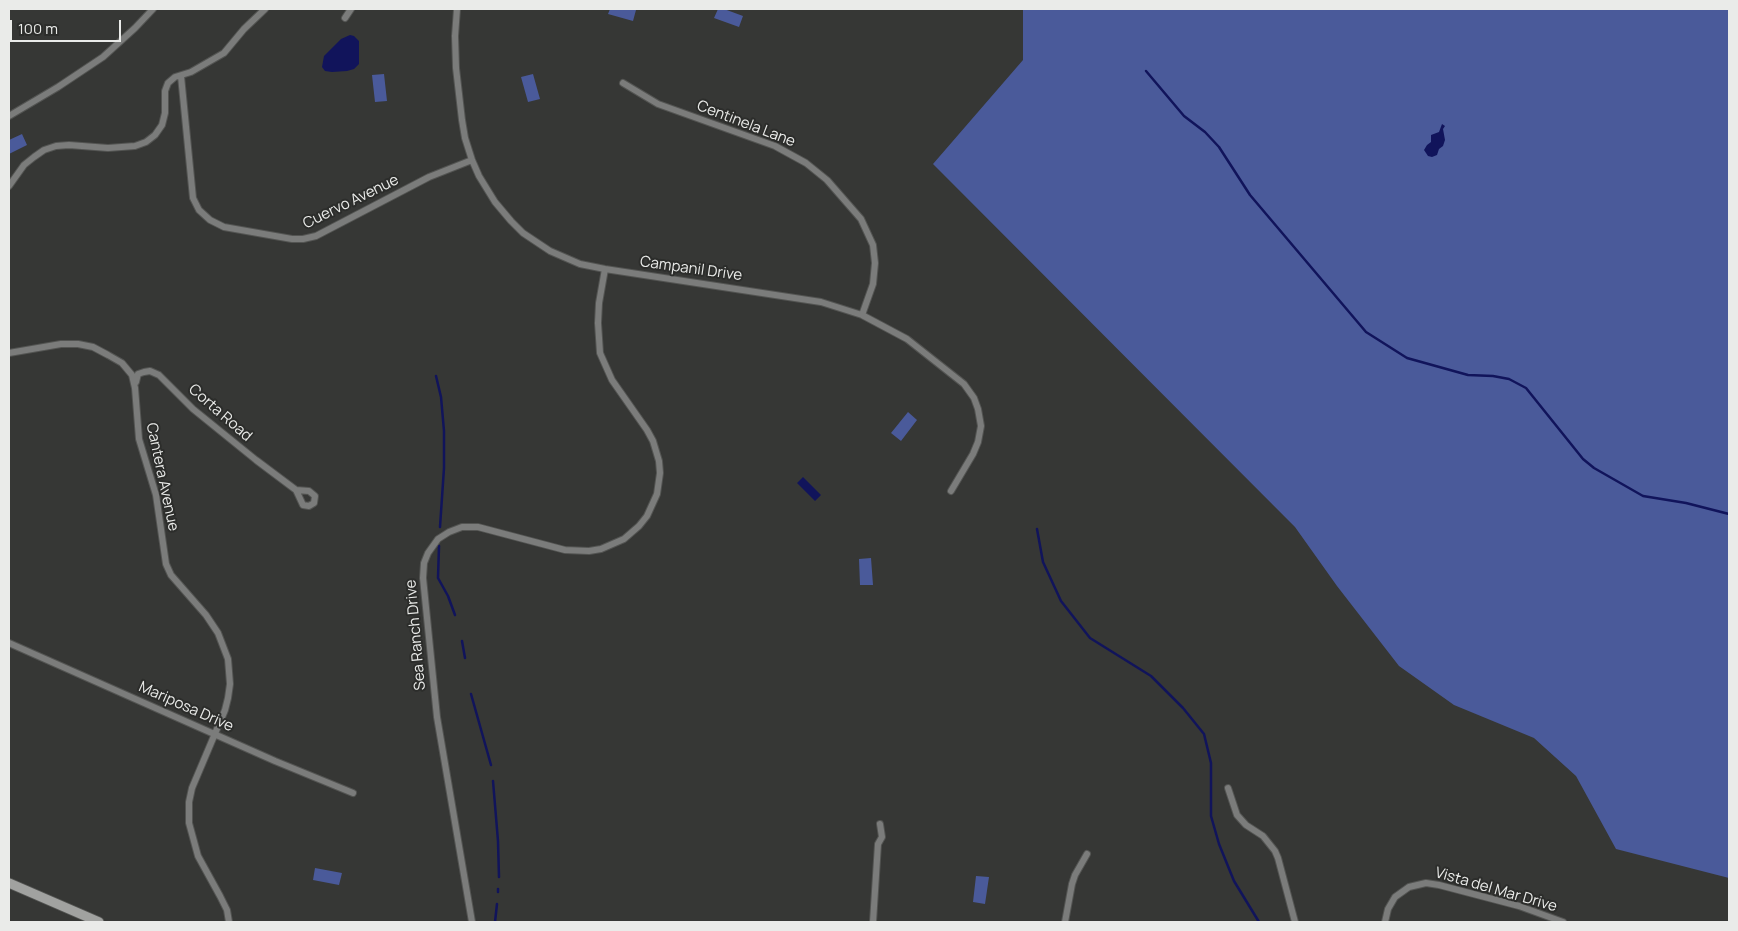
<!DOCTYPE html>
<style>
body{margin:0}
#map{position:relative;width:1738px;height:931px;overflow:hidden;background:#363735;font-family:Manrope,sans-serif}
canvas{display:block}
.frame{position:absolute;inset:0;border:10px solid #eaebe9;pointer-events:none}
.scale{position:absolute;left:10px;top:20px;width:111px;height:22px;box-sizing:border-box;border:2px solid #eaebe9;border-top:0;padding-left:6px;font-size:15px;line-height:18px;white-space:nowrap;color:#eaebe9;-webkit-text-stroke:4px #2c2d2b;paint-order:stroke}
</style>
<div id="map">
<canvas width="1738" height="931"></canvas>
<div class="frame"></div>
<div class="scale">100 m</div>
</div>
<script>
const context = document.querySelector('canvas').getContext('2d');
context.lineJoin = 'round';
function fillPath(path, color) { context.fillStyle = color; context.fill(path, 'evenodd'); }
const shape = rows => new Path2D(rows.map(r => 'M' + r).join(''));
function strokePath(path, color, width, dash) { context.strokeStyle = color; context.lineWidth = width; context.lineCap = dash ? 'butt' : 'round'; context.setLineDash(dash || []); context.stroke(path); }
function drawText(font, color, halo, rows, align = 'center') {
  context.font = font + ' Manrope,sans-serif'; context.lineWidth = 4; context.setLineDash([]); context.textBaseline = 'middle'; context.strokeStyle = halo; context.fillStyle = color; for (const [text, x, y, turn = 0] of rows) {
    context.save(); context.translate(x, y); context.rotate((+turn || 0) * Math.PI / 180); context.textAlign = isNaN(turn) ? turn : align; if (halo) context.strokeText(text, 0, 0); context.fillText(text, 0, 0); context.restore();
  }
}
fillPath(shape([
 [610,9,633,9,636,10,633,21,608,14],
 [718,9,724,9,743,16,739,27,714,18],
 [1023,9,1729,9,1729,878,1616,849,1576,776,1534,738,1454,705,1399,666,1337,586,1295,527,933,164,1023,60],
 [384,74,387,101,375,102,372,75],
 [533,74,540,99,528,102,521,77],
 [22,134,27,145,9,154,9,140],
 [908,412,917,420,901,441,891,433],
 [871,558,873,585,860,585,859,559],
 [315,868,342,873,339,885,313,880],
 [976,876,989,877,985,904,973,902]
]), '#4a5a9a');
fillPath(shape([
 [350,35,354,36,359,41,359,64,354,69,347,71,332,72,325,71,322,67,324,56,341,39],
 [1442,124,1445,126,1443,129,1445,140,1443,146,1439,149,1437,155,1432,157,1428,156,1424,150,1427,145,1431,142,1431,135,1439,132],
 [803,477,821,495,815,501,797,483]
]), '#11145b');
strokePath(shape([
 [1146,71,1184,116,1205,132,1219,147,1250,195,1366,332,1407,358,1468,375,1493,376,1509,379,1526,388,1583,459,1594,468,1643,496,1686,503,1729,514],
 [436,376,441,397,444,431,444,468,440,527],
 [1037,529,1043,562,1061,601,1090,638,1151,676,1183,708,1204,734,1211,763,1211,816,1219,844,1234,881,1259,922],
 [439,546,438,578,448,596,455,615],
 [462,641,465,658],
 [471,694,491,765],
 [493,781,498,841,499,877],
 [498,892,498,889],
 [495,922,497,904]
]), '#11145b', 2.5);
const street = shape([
 [457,9,455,36,456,68,462,120,465,138,472,160,479,176,495,202,511,221,523,233,550,251,580,264,605,269,821,302,862,315,907,339,964,384,974,398,978,409,981,426,978,442,973,454,951,491],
 [345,18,351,9],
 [181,76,193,198,199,210,210,220,224,227,292,239,303,239,316,236,429,177,472,160],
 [623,83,658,104,775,146,806,163,827,180,861,219,873,245,875,263,873,284,862,315],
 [9,116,58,87,103,57,135,28,153,9],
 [9,186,24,165,34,157,44,150,56,146,69,145,108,148,135,146,146,142,155,135,162,125,165,113,165,91,168,83,175,77,191,72,224,53,244,29,265,9],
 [9,353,61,344,78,344,93,347,108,355,122,363,132,375,135,388,139,439,156,495,166,564,171,575,206,615,218,633,228,659,230,684,228,698,225,710,192,788,189,802,189,823,198,856,220,896,227,910,229,922],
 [136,382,138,374,144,372,150,371,159,375,193,409,256,460,296,490,303,505,309,506,314,503,315,496,309,491,296,490],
 [9,643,275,761,353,793],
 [1228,788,1237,815,1246,825,1263,836,1275,851,1278,858,1295,922],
 [472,922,437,717,423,578,424,563,428,553,438,539,449,532,462,527,478,527,565,550,589,551,601,549,624,539,639,526,647,516,657,494,660,473,659,461,653,441,647,430,612,380,600,353,598,323,599,303,605,269],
 [873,922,878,844,882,837,880,824],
 [1065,922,1072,884,1075,875,1087,854],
 [1385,922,1388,909,1395,897,1409,887,1426,883,1439,885,1519,906,1563,922]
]);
const secondary = shape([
 [9,883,99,922]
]);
strokePath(street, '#535452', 8);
strokePath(secondary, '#535452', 11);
strokePath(street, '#7b7c7b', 6);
strokePath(secondary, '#a1a2a0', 9);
drawText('15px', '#eaebe9', '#2c2d2b', [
 ["Centinela Lane",746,124,21],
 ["Cuervo Avenue",351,202,-26],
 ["Campanil Drive",691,269,8],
 ["Corta Road",220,413,41],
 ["Cantera Avenue",162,477,78],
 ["Sea Ranch Drive",416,635,-95],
 ["Mariposa Drive",186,707,24],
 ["Vista del Mar Drive",1496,890,16]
]);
</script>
